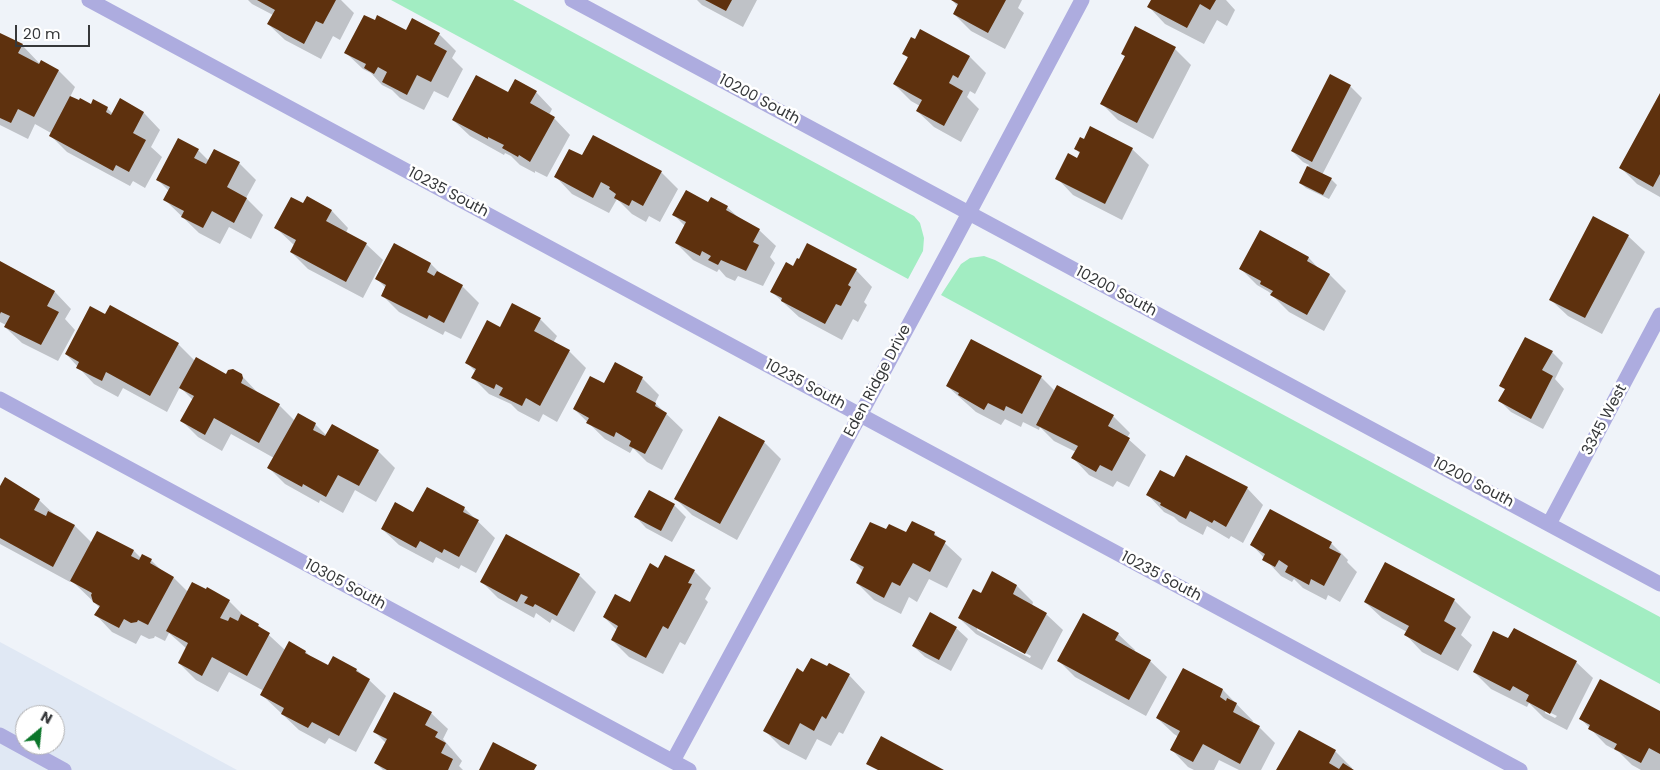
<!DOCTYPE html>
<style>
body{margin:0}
#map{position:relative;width:1660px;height:770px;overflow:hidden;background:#eff3f9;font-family:Poppins,sans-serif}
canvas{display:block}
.north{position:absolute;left:15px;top:705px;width:50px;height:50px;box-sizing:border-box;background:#fff;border:1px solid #afafb0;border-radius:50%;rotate:28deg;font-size:14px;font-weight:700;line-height:20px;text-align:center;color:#36383a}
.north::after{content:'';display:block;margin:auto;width:18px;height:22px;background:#0b762a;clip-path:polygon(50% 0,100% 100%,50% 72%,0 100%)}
.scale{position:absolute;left:15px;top:25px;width:75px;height:22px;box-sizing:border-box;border:2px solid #36383a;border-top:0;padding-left:6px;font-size:15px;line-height:18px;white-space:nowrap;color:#36383a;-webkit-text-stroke:4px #fff;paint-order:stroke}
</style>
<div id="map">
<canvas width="1660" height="770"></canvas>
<div class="north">N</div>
<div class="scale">20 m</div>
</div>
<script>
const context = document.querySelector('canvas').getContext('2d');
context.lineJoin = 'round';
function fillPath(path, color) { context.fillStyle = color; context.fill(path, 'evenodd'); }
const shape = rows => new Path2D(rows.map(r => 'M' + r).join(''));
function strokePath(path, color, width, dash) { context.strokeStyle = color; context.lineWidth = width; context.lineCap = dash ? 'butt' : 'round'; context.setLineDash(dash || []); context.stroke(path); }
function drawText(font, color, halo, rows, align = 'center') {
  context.font = font + ' Poppins,sans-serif'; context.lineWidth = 5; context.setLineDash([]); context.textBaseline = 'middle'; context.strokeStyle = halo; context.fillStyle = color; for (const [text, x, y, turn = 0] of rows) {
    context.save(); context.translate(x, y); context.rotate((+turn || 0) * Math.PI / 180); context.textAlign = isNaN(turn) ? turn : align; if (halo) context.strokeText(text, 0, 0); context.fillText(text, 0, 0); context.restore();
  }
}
fillPath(shape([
 [0,642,237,770,0,770],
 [25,715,55,715,55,745,25,745]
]), '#e0e8f4');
fillPath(shape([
 [391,0,513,0,914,216,920,223,924,238,923,251,908,279],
 [984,256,995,260,1660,617,1660,684,941,295,961,264,970,258]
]), '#a2edc2');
fillPath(shape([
 [248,0,341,0,354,13,340,40,333,36,321,59,285,40,268,24,273,15,252,4],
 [697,0,757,0,743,27,702,5],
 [952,0,1022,0,1018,8,1024,13,1005,49,971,31,954,14,958,7],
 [1152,0,1226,0,1235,10,1227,26,1217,20,1204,44,1165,24,1149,7],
 [407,32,439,34,456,51,452,58,463,69,448,98,434,91,424,110,400,98,392,90,382,85,371,73,363,69,346,53],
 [0,34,22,45,40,64,59,71,75,87,70,97,91,106,107,108,113,114,121,100,144,113,160,130,151,147,162,157,145,188,133,181,130,186,67,152,50,135,51,133,35,124,28,139,0,125],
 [1175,49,1191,65,1153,139,1118,120,1102,104,1126,57,1122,54],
 [904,54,970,57,986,73,975,94,970,91,967,97,979,109,961,142,934,127,917,111,920,106,911,101,894,84,908,58],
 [1331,76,1350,86,1362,98,1322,175,1331,179,1337,185,1329,199,1306,188,1300,183,1309,165,1303,162,1292,151],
 [536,92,552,109,549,115,554,118,570,135,547,177,535,171,535,173,520,165,511,156,505,153,504,155,470,136,453,120,508,93],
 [1660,95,1660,197,1637,184,1620,167],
 [1076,149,1132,149,1149,165,1122,220,1073,195,1057,178,1077,160,1080,154],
 [198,150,209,161,239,163,256,180,246,198,263,215,251,239,229,227,220,244,199,233,165,200,169,191,158,180],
 [583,157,661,172,678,189,660,222,649,216,646,222,632,214,617,199,609,213,572,194,556,177],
 [307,198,332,211,348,228,346,233,366,244,383,260,363,298,308,269,291,252,295,246,276,228,304,205],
 [709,203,727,207,739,218,759,230,776,246,770,257,775,263,763,286,738,276,735,281,726,277,719,269,717,272,693,260,676,243,685,226,674,215],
 [1261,232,1309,258,1320,270,1330,275,1346,291,1324,331,1289,312,1269,292,1257,285,1241,269],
 [1628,236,1645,252,1602,334,1568,316,1551,300],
 [395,245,431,264,443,276,462,286,479,303,461,339,445,331,443,335,399,312,382,295,386,288,377,279],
 [0,262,55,292,71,309,65,319,75,330,58,361,22,343,5,327,6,325,0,322],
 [793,268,856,270,872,287,864,302,867,305,858,322,853,319,842,340,799,317,772,292],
 [106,316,178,344,195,361,226,376,241,375,259,394,279,405,295,421,315,424,327,436,378,451,395,468,376,502,355,490,343,513,320,500,319,503,285,484,269,468,274,458,231,434,222,451,198,437,182,421,193,400,180,387,167,412,123,388,118,397,94,384,66,354],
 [540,319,557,336,553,343,569,351,586,368,557,422,543,414,539,422,518,411,511,404,489,394,473,378,476,372,466,362,500,328],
 [1552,352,1563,363,1555,379,1564,389,1543,429,1511,412,1500,401,1506,390,1501,385],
 [1041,377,1055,391,1058,387,1113,416,1130,433,1127,438,1146,455,1129,487,1117,481,1113,487,1089,475,1073,458,1076,452,1054,441,1040,427,1039,430,1023,422,1021,427,1005,419,1001,425,976,412,947,386],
 [642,378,659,395,655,403,683,430,662,470,647,462,633,448,630,453,605,439,574,409,605,385],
 [764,442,781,459,737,540,692,515,676,499],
 [1175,479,1247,488,1263,505,1243,543,1231,536,1229,539,1207,526,1203,535,1179,522,1174,517,1164,512,1148,495],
 [427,488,464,508,495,538,476,573,461,565,459,569,436,557,433,563,399,545,382,529,414,513],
 [0,489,39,500,56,516,75,526,92,543,134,551,141,558,151,560,162,571,174,578,188,592,229,601,246,618,258,625,285,650,306,652,312,658,329,667,333,658,357,670,369,680,386,696,356,752,329,738,325,744,299,730,262,695,264,691,229,672,218,692,196,680,179,663,187,649,169,633,165,641,155,636,154,638,149,639,141,635,136,644,112,632,96,615,100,608,71,580,70,582,0,544],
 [649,491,674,505,686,517,672,542,646,528,635,516],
 [1271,510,1331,543,1348,560,1347,562,1357,572,1340,602,1328,595,1326,600,1303,588,1294,579,1292,582,1281,576,1252,545],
 [913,522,935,534,962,559,947,588,929,579,917,602,909,597,901,614,874,600,857,583,863,571,852,560,886,531,906,534],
 [1385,564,1454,600,1471,617,1461,635,1472,645,1458,671,1422,652,1406,635,1407,632,1382,618,1365,602],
 [659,569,694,571,711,588,705,599,708,602,685,645,680,642,663,674,629,657,612,640,617,630,604,617,631,603],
 [993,573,1017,586,1033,602,1032,606,1046,614,1063,630,1042,670,976,634,959,618,981,594],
 [977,627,1031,656,1030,658,977,630],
 [579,575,596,592,574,632,552,619,550,623,536,613,534,618,498,598,482,582],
 [956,628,968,639,951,671,925,657,913,646],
 [1118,634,1135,650,1134,652,1150,661,1167,677,1146,716,1075,677,1058,660],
 [1509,640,1576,662,1593,678,1567,730,1544,718,1529,703,1527,707,1491,689,1474,672],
 [1545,710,1557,716,1555,718,1545,713],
 [1183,669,1223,690,1253,721,1252,723,1259,727,1275,743,1261,770,1239,770,1219,760,1214,770,1194,770,1188,767,1172,750,1179,737,1174,734,1157,718],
 [804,674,849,675,865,692,843,734,839,732,831,746,817,739,806,760,781,747,765,731],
 [1660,712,1660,770,1641,770,1632,765,1619,752,1606,745,1581,719],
 [431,713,448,729,443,739,462,761,459,766,463,770,383,770,376,763,386,743,375,732],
 [1299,731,1335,751,1352,768,1352,770,1278,770]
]), '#0003');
fillPath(shape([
 [257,0,336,0,323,24,316,21,304,44,267,24,275,10],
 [705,0,732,0,726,11],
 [951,0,1006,0,988,33,953,14,958,4],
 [1151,0,1216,0,1210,10,1200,4,1187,28,1147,7],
 [364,15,375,20,377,15,406,30,412,18,440,33,434,44,447,51,431,82,417,75,407,95,382,82,387,72,378,67,374,74,364,68,366,64,344,53],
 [1135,26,1176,47,1137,123,1100,104,1125,56,1121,54],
 [920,29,970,56,958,78,953,75,949,83,963,91,944,126,916,111,922,100,893,84,908,57,902,54,911,37,915,39],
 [0,33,23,44,18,53,39,64,41,60,59,70,34,117,18,109,11,123,0,118],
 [1330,74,1351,85,1312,162,1291,151],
 [476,75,508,92,515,79,537,91,530,103,555,117,530,162,519,155,518,157,502,148,504,145,488,137,488,139,452,120],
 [1660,93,1660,174,1653,187,1619,168],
 [70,96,79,100,80,98,91,104,93,99,108,107,106,112,111,115,120,98,144,112,133,133,146,140,129,172,116,165,113,171,49,136],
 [1090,126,1133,148,1105,204,1055,179,1068,153,1077,158,1080,152,1074,149,1080,137,1084,139],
 [593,135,662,171,643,206,632,200,629,206,614,198,616,194,609,189,610,187,601,182,593,198,554,177,569,149,582,155],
 [178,138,199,149,194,158,206,164,214,149,240,162,227,187,247,198,234,223,212,211,203,228,181,217,184,211,163,200,170,187,156,180],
 [1307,166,1332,178,1323,195,1299,183],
 [686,190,708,202,711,197,728,206,726,210,760,229,753,242,759,245,746,271,721,260,718,265,708,260,711,256,702,251,700,256,675,243,686,222,672,215],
 [307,196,332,210,326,221,367,243,346,282,290,252,296,240,274,228,291,197,303,203],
 [1593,216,1629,235,1585,318,1549,300],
 [1260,230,1309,257,1307,261,1330,274,1307,315,1270,295,1273,291,1260,284,1261,281,1239,269],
 [394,243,431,263,427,272,434,276,437,271,463,285,444,323,429,315,427,319,381,296,386,285,375,279],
 [807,243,857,269,848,285,851,287,841,306,836,304,825,324,781,301,782,298,770,292,786,262,793,266,797,258,799,259],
 [0,261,55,291,47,306,59,312,41,345,4,327,10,316,1,312,0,314],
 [512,303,541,318,534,331,570,350,540,406,526,398,522,406,499,395,503,388,496,384,494,389,471,378,476,369,465,363,487,320,500,327],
 [110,305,179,343,150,396,106,372,102,381,76,368,79,362,65,354,90,306,105,314],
 [1525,337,1553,351,1542,370,1553,376,1531,419,1498,401,1505,389,1499,386],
 [971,339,1042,376,1022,414,1006,406,1004,411,988,403,984,410,958,395,959,393,946,386],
 [196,357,226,374,228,370,233,369,242,374,243,378,241,383,280,404,259,443,214,418,205,435,180,421,194,396,179,388],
 [615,362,643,377,636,392,656,403,655,406,667,413,645,454,629,446,631,441,616,432,614,437,586,423,589,418,573,409,590,376,604,383],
 [1057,385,1114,415,1108,426,1130,438,1112,471,1100,465,1096,472,1071,458,1078,446,1036,425],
 [298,413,316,423,313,430,325,436,332,424,379,450,359,486,338,475,326,497,303,484,302,487,267,468],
 [719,416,765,441,720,524,674,499],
 [1186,455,1248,487,1226,527,1214,520,1212,523,1190,511,1186,519,1160,505,1161,503,1146,495,1160,470,1174,477],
 [5,477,40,499,34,510,46,516,48,511,75,525,53,567,0,538,0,486],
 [427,487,465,507,463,512,479,520,459,557,444,549,442,553,420,541,416,548,381,529,395,502,413,512],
 [649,490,675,504,661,531,634,517],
 [1270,509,1332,542,1329,548,1341,554,1324,586,1311,579,1309,585,1285,572,1288,566,1279,560,1275,567,1262,560,1265,554,1250,545],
 [912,521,935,532,934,535,946,541,930,572,913,563,900,586,892,582,884,598,856,583,864,567,850,560,870,522,886,529,889,524,906,532],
 [97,531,134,550,131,556,139,560,142,554,152,559,150,563,174,577,148,625,138,620,137,622,131,623,124,619,119,628,94,615,100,606,93,602,91,595,92,593,70,581],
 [506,534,580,574,557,616,535,604,533,607,524,603,528,597,521,594,517,602,480,582],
 [665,555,695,570,688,583,692,584,668,629,663,626,646,658,611,640,618,626,603,617,615,594,630,602,650,563,658,568],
 [1385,562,1455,599,1444,621,1456,628,1441,655,1404,635,1409,626,1364,602],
 [992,571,1017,585,1013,594,1047,613,1025,654,958,618,973,589,981,593],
 [192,582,206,589,207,587,230,600,220,618,228,621,230,617,238,621,241,614,259,624,258,626,270,633,247,676,212,657,202,676,178,663,188,643,166,631],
 [930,612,957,627,939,660,912,646],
 [1083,613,1119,633,1115,640,1151,660,1129,700,1057,661],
 [1514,628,1577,661,1550,714,1526,701,1529,695,1513,686,1510,691,1473,672,1493,631,1508,638],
 [289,641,306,651,305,653,328,665,333,656,357,669,356,671,370,679,339,736,312,722,308,728,281,714,284,708,260,695],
 [811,658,827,666,829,663,850,674,826,719,822,716,814,731,800,723,789,745,763,731,797,668,803,672],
 [1183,668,1223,689,1220,697,1226,701,1227,698,1237,703,1233,712,1260,726,1240,764,1203,744,1193,762,1170,750,1180,731,1156,718],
 [1600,679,1660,711,1660,754,1649,748,1641,763,1614,749,1617,744,1588,729,1590,725,1579,719],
 [394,692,432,712,425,725,438,732,435,737,446,743,441,753,453,759,448,770,387,770,374,763,387,739,373,732],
 [1299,730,1336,750,1329,763,1339,769,1343,763,1354,770,1276,770],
 [881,736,944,770,878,770,866,764],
 [493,742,537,765,534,770,479,770]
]), '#5e310e');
strokePath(shape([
 [89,0,1520,770],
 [572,0,1660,584],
 [0,399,689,770],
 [1549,524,1660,315],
 [0,735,64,770],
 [673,761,952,245,1082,0]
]), '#adacdf', 15);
drawText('15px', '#36383a', '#fff', [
 ["10200 South",759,100,28],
 ["10235 South",448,193,28],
 ["10200 South",1116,292,28],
 ["Eden Ridge Drive",878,381,-62],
 ["10235 South",805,385,28],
 ["3345 West",1605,420,-62],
 ["10200 South",1473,483,28],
 ["10235 South",1161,577,28],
 ["10305 South",345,585,28]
]);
</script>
